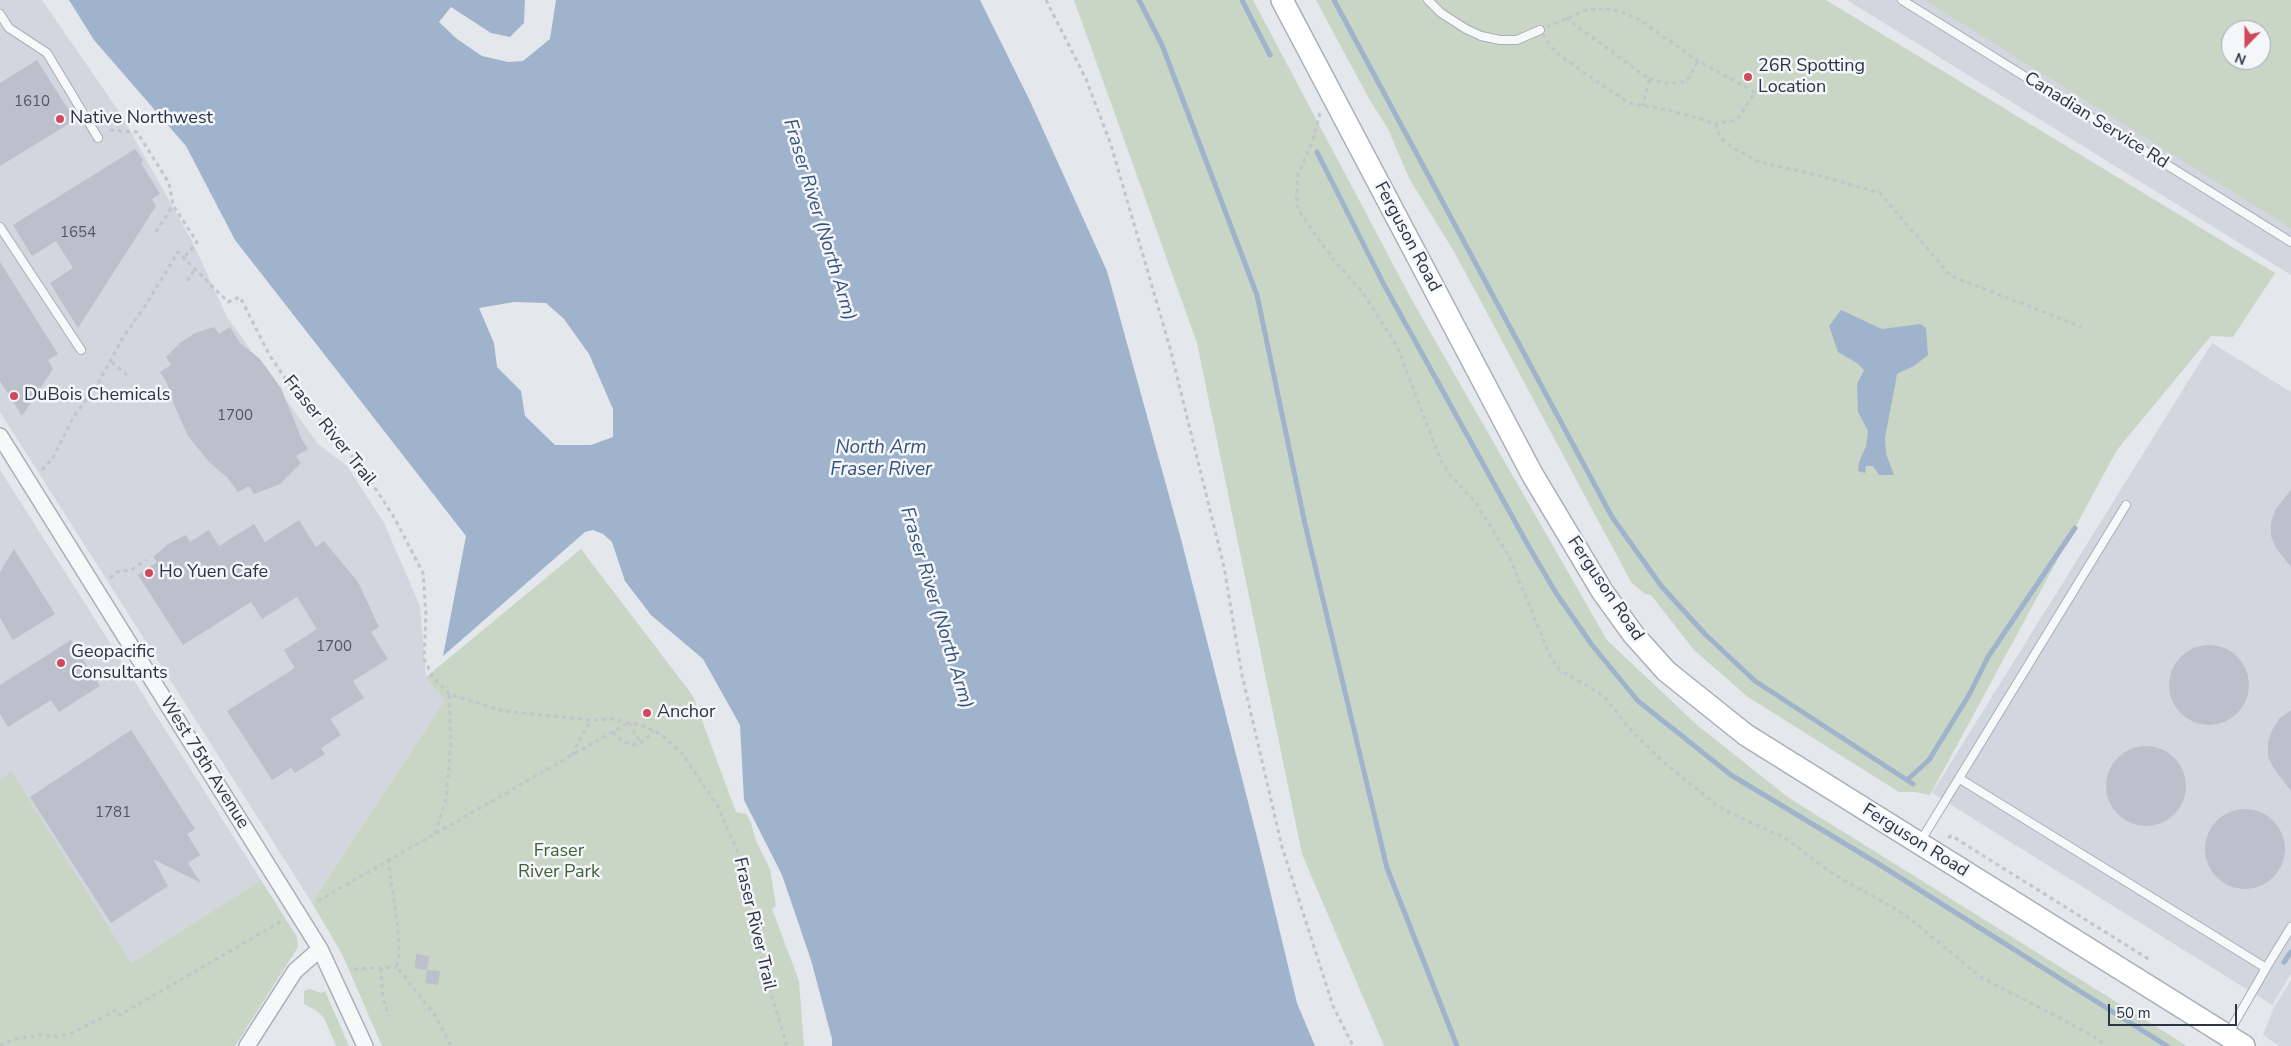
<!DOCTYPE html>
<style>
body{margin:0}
#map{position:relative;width:2291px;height:1046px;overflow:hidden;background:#e4e7ec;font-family:"Nunito Sans",sans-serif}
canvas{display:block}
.north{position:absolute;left:2221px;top:20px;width:50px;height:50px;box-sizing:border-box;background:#f4f6f9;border:1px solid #a4a8b1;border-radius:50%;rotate:202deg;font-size:14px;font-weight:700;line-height:20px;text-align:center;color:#2b3445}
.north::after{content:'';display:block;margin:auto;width:18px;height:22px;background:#d1495b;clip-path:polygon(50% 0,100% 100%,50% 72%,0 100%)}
.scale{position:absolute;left:2108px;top:1004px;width:129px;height:22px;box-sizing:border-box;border:2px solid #2b3445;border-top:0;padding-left:6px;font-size:15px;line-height:18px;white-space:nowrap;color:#2b3445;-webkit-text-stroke:4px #f4f6f9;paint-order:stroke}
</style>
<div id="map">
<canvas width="2291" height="1046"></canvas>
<div class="north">N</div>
<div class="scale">50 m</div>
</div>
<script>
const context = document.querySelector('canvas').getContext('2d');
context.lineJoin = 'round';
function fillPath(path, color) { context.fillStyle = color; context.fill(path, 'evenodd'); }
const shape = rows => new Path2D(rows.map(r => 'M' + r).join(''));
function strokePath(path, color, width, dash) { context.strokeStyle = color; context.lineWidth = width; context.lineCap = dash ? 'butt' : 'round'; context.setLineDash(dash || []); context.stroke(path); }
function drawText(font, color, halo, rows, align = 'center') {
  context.font = font + ' "Nunito Sans",sans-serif'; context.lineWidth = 5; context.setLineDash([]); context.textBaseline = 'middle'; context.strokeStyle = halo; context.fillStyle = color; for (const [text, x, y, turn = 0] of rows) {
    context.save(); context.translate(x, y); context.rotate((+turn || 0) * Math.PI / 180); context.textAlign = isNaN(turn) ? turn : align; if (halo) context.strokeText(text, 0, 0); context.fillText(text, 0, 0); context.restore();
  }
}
fillPath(shape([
 [0,0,42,0,120,113,192,241,227,317,318,444,347,466,384,523,420,606,426,677,444,701,312,903,0,412],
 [1847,0,2291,0,2291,275],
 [2231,30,2261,30,2261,60,2231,60],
 [2212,343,2291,392,2291,974,2272,1005,1932,793],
 [0,470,261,880,126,966,0,789],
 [2291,980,2291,1046,2279,1046,2263,1035,2274,1007]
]), '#d2d6de');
fillPath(shape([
 [1074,0,1253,0,1413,302,1607,640,1697,725,1789,798,2187,1046,1384,1046,1302,854,1197,343],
 [1316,0,1826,0,2275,273,2233,337,2211,336,2117,450,1930,795,1915,792,1899,792,1748,697,1694,650,1651,595,1645,594,1631,582,1456,255,1409,178,1388,129,1368,97],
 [1924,0,2291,0,2291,228],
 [2231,30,2261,30,2261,60,2231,60],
 [581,549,693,696,736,812,746,814,751,823,756,841,770,869,776,906,772,909,799,981,804,1046,382,1046,342,954,312,903,444,701,426,677],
 [12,772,131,963,261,880,297,937,298,947,235,1046,0,1046,0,779],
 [309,989,321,993,325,991,349,1046,336,1046,324,1018,317,1011,304,1004,304,991]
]), '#c9d6c5');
fillPath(shape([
 [69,0,525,0,524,23,510,37,491,33,451,7,439,22,457,39,482,56,508,62,523,61,550,39,556,0,980,0,1030,101,1107,271,1181,539,1258,841,1297,1003,1315,1046,832,1046,832,1039,811,960,782,875,744,800,740,725,703,659,651,615,625,581,612,542,603,534,593,530,585,532,443,656,466,536,235,240,186,146,94,40],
 [514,302,546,303,564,319,589,354,613,409,613,437,591,445,555,445,525,416,521,391,497,367,494,343,479,308],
 [1841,310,1882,329,1920,324,1926,328,1928,355,1914,366,1897,374,1885,438,1886,454,1894,475,1879,475,1873,466,1866,466,1865,473,1858,471,1859,462,1866,446,1868,431,1858,412,1857,384,1864,370,1857,363,1838,352,1829,326]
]), '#9fb4cc');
strokePath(shape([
 [1139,0,1162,45,1257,295,1305,524,1387,868,1457,1046],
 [1242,0,1270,55],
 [1334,0,1612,517,1662,587,1705,634,1755,681,1913,784],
 [1317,152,1383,283,1529,547,1556,593,1592,645,1638,701,1731,775,1877,863,2167,1046],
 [1907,780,1929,760,1969,695,1988,657,2075,528],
 [2284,962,2291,952]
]), '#9fb4cc', 5);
fillPath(shape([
 [37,60,75,120,0,166,0,83],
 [135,149,143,160,141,163,160,194,152,199,156,206,78,328,50,283,73,268,56,241,32,256,13,225],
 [0,262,58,354,48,360,53,369,22,416,0,381],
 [214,327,219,334,230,327,240,343,260,359,281,388,302,440,308,449,296,456,301,463,280,484,254,494,249,486,238,492,227,477,210,463,188,436,175,407,167,383,160,372,171,365,166,357,180,343,195,333],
 [2291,490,2291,567,2276,548,2271,536,2271,523,2275,510],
 [299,520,316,547,324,541,358,582,379,627,371,632,388,659,353,681,364,698,330,719,341,735,321,748,325,754,295,773,291,768,272,780,227,711,295,668,284,650,317,629,297,597,262,619,251,602,183,645,138,575,157,562,153,557,168,544,186,535,190,542,209,530,219,546,254,524,265,542],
 [14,549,55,614,13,640,0,618,0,572],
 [71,640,100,686,59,712,51,700,8,727,0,714,0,685],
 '2169 685a40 40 0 1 1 80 0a40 40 0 1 1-80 0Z',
 [2291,710,2291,791,2273,767,2268,756,2268,742,2272,730,2279,719],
 [131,730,195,829,187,834,200,855,188,863,201,883,153,859,168,886,111,923,30,797],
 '2106 786a40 40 0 1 1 80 0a40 40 0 1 1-80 0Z',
 '2205 849a40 40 0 1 1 80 0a40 40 0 1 1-80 0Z',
 [416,954,429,956,427,970,415,968],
 [427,970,440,971,438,985,425,983]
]), '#bbc0ca');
const lane = shape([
 [1428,0,1441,13,1466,29,1481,36,1500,40,1517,40,1540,30],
 [1902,0,2291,242],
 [0,14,9,28,47,53,98,138],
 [0,227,81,350],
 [1960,779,2266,968,2228,1034],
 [1920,842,2126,505],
 [2266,968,2291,927]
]);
const street = shape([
 [0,436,320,949,365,1046],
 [247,1046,295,971,320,949]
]);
const secondary = shape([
 [1282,0,1532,474,1602,591,1633,634,1666,671,1746,735,2244,1046]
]);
strokePath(lane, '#a9aeb7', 10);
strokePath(street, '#a9aeb7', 18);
strokePath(secondary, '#a9aeb7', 24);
strokePath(shape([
 [1046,0,1086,79,1111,145,1170,348,1224,567,1242,675,1282,847,1333,1006,1353,1046],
 [1606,9,1620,11,1640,20,1698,61,1755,92,1737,120,1716,124,1673,111,1629,103,1563,58,1552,48,1540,30,1586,10,1606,9],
 [1566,18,1649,79,1643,106],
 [1649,79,1669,84,1687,81,1698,61],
 [1320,113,1313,140,1298,174,1296,204,1301,214,1332,258,1363,293,1397,346,1441,461,1451,476,1476,503,1509,556,1551,658,1560,670,1604,696,1628,727,1661,760,1714,803,1732,814,1785,838,1830,872,1904,914,1982,978,2058,1017,2096,1038,2106,1046],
 [1716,124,1720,137,1733,148,1760,162,1817,175,1880,193,1951,276,2082,327],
 [110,130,137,132,169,183,173,205,197,242,184,258],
 [156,232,173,205],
 [187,281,195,269],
 [112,362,128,376],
 [42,470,53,458,74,416,97,385,124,336,145,306,178,252,228,302,240,297,270,356,287,381,363,469,395,519,423,573,426,615,424,659,433,677,449,694,504,711,590,720,612,719,644,726,662,735,682,753,717,805,746,871,757,920,762,964,787,1046],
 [110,578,117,572,131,570,146,560],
 [629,723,639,740,634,744],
 [613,732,623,742,634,745,642,742,654,731],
 [572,755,590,720],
 [435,833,446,800,451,741,449,694],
 [1948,838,1951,836,1955,838,2150,960],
 [388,859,398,930,399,954,397,967,436,1017,451,1046],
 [318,901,628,723],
 [381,968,383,999,389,1016],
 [354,969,397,967],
 [0,1045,15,1039,40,1035,59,1037,74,1032,117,1010,120,1015,282,921]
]), '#c2c5cb', 3, [4, 4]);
strokePath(lane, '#f7f8fa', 8);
strokePath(street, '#f7f8fa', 15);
strokePath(secondary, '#fff', 21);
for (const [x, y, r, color] of [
 [1748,77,5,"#d1495b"],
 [60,119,5,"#d1495b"],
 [14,396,5,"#d1495b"],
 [149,573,5,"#d1495b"],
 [61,663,5,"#d1495b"],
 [647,713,5,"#d1495b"]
]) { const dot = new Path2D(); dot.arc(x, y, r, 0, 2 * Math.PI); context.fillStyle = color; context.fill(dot); strokePath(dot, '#f4f6f9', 2); }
drawText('15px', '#4f5766', null, [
 ["1610",32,102],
 ["1654",78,233],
 ["1700",235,416],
 ["1700",334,647],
 ["1781",113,813]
]);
drawText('18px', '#2b3445', '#f4f6f9', [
 ["26R Spotting",1758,67],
 ["Location",1758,88],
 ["Native Northwest",70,119],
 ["DuBois Chemicals",24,396],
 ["Ho Yuen Cafe",159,573],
 ["Geopacific",71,653],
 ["Consultants",71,674],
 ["Anchor",657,713]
], 'left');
drawText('18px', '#2b3445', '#f4f6f9', [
 ["Canadian Service Rd",2096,121,32],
 ["Ferguson Road",1407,237,62],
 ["Fraser River Trail",329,431,51],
 ["Ferguson Road",1605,589,56],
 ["West 75th Avenue",204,763,58],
 ["Ferguson Road",1915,841,32],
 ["Fraser River Trail",754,924,77]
]);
drawText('18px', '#3f6138', '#f4f6f9', [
 ["Fraser",559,852],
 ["River Park",559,873]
]);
drawText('italic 19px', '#34527a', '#f4f6f9', [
 ["Fraser River (North Arm)",819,220,73],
 ["North Arm",881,448],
 ["Fraser River",881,470],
 ["Fraser River (North Arm)",936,608,73]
]);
</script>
